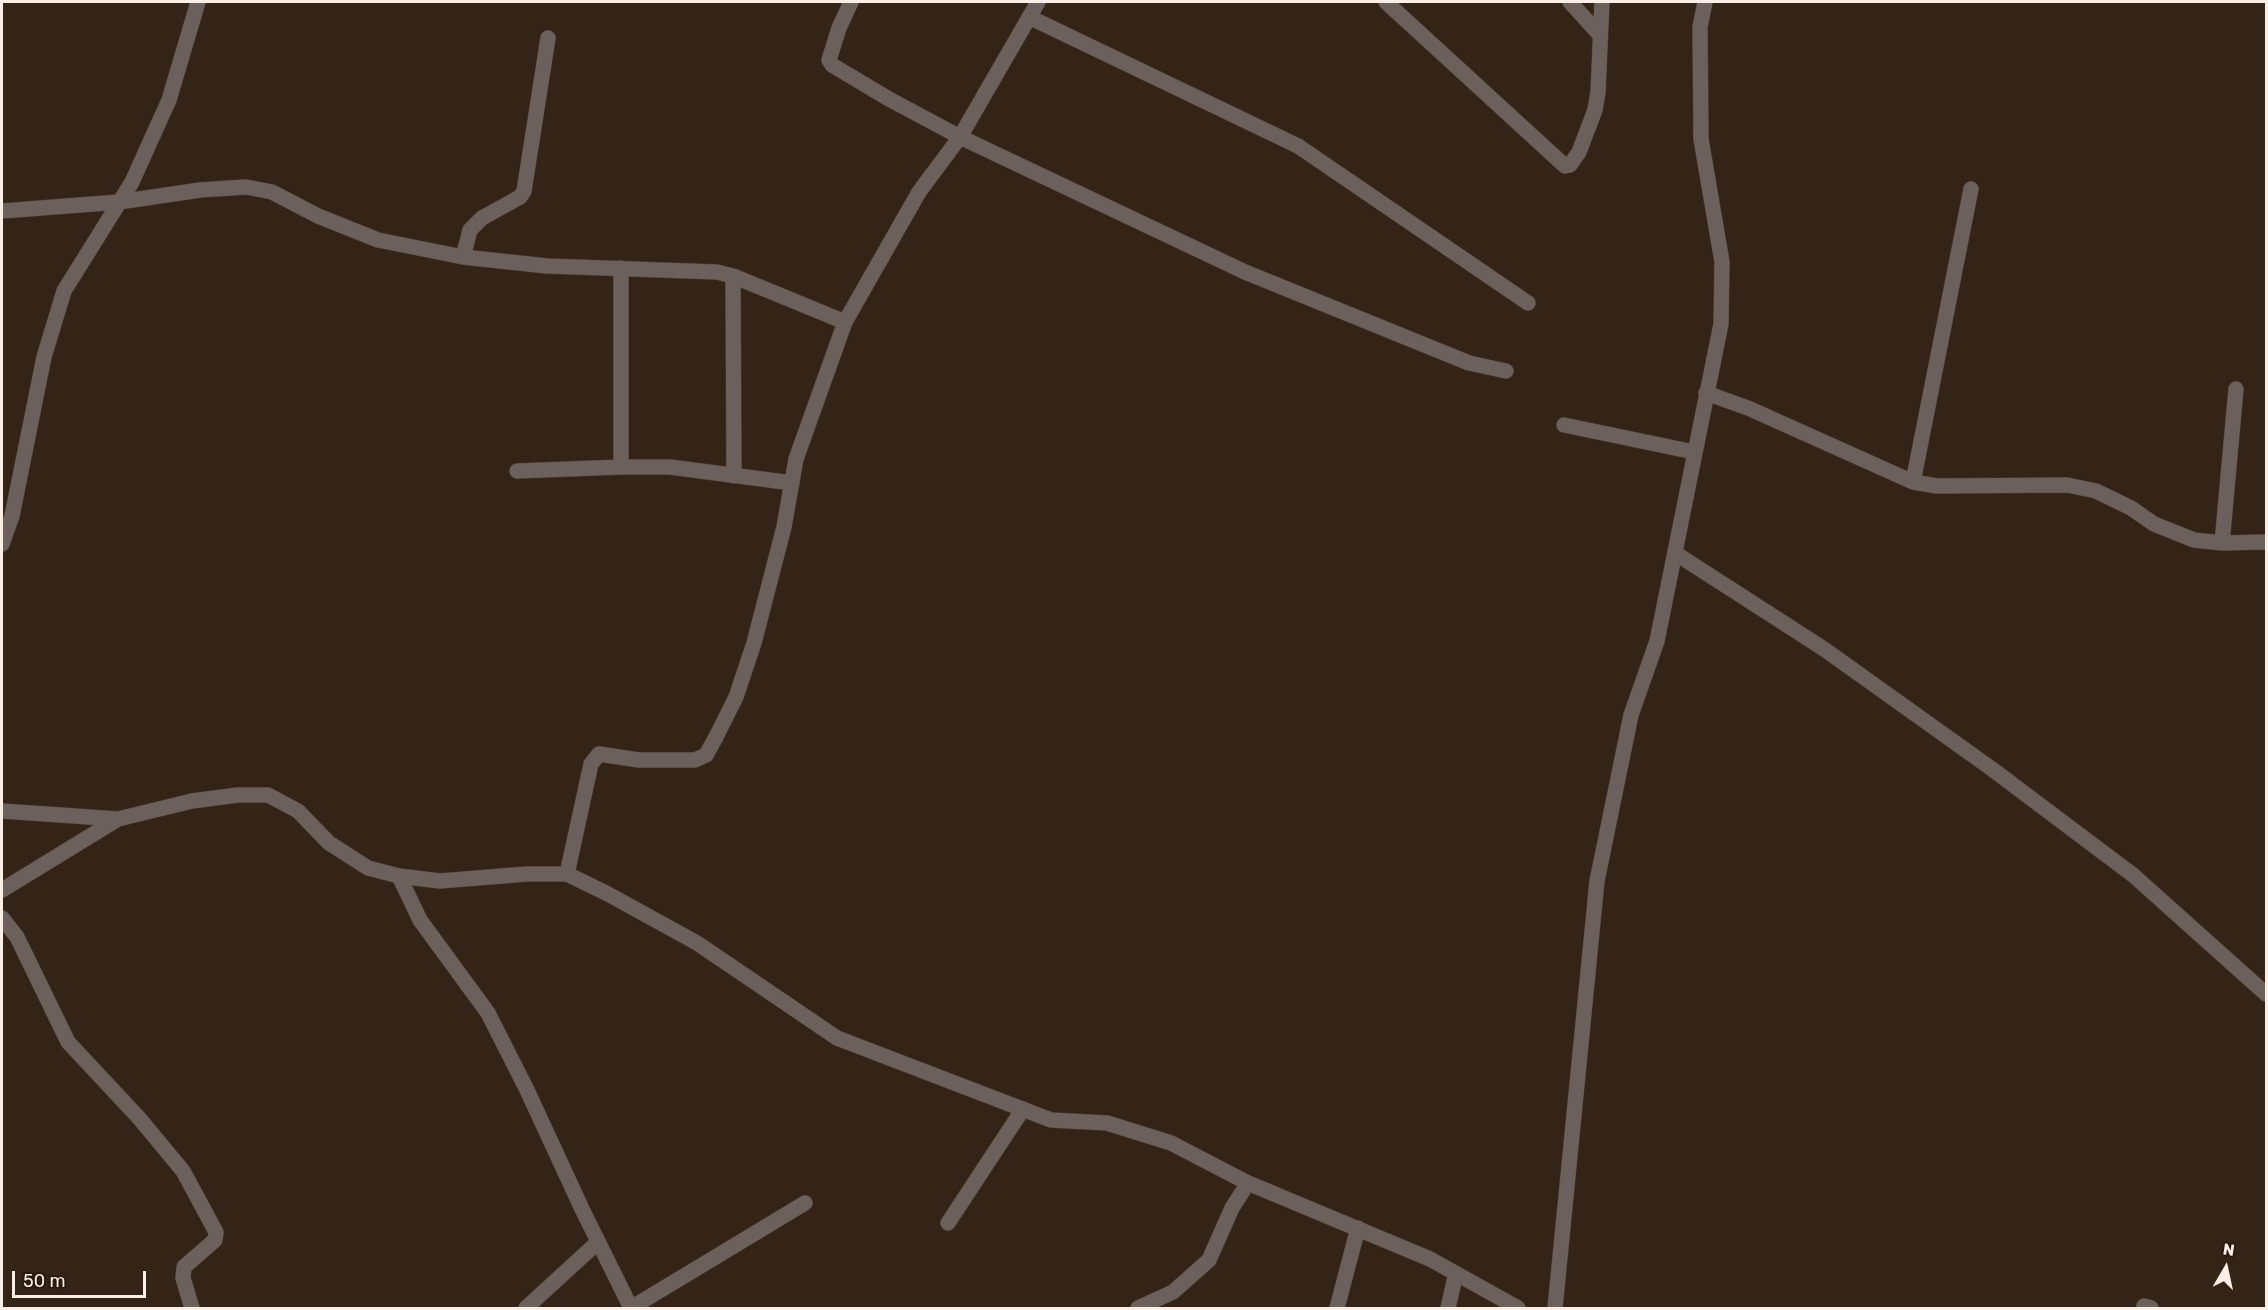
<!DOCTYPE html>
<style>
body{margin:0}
#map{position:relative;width:2268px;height:1310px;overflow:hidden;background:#342317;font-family:Rubik,sans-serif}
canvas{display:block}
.frame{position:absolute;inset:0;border:3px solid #faeee6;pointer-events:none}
.north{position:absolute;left:2196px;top:1238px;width:60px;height:60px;-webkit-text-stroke:4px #29190d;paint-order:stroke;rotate:9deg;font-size:16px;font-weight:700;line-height:24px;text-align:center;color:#faeee6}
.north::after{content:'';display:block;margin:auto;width:21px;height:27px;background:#faeee6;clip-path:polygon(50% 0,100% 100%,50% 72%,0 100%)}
.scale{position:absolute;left:12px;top:1271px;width:134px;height:27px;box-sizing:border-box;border:3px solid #faeee6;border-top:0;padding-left:8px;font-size:18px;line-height:21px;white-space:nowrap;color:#faeee6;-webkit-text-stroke:4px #29190d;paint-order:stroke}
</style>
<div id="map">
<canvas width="2268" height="1310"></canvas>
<div class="frame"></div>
<div class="north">N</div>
<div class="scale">50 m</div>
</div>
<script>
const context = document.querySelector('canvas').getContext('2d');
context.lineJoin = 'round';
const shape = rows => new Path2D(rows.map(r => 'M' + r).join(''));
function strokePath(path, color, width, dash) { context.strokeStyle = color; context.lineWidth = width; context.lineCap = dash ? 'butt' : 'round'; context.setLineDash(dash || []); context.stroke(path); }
const minor = shape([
 [851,2,839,28,829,60,832,65,889,99,960,137,1245,272,1469,363,1506,371],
 [1386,2,1565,166,1570,165,1579,152,1595,110,1598,92,1602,2],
 [1570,2,1600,35],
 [1029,17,1298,146,1528,303],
 [2,211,119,202,200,190,246,187,272,192,318,216,378,240,463,257,547,266,717,272,733,276,845,322],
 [463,257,470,230,482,218,520,197,524,191,548,38],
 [733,276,734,476],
 [1706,393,1748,408,1913,482,1937,486,2067,485,2096,491,2131,508,2154,524,2194,540,2222,543,2266,542],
 [1564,425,1694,452],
 [621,467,621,268],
 [517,471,621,467,670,467,792,483],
 [1913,482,1971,189],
 [2222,543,2236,389],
 [2,544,12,516,44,357,64,291,132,182,169,100,198,2],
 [1675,553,1824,649,1992,769,2133,875,2266,994],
 [2,811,118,819,192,801,238,795,268,795,298,811,329,843,368,868,399,876,440,881,527,874,567,874,608,894,697,943,837,1038,1051,1120,1107,1123,1171,1143,1248,1183,1430,1259,1518,1308],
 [567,874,591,764,599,754,639,760,695,760,706,755,716,737,736,697,754,643,784,527,796,459,845,322,919,192,960,137,1038,2],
 [399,876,420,920,488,1013,527,1090,582,1209,631,1308,805,1203],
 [2,890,118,819],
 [2,918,17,937,68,1042,139,1118,183,1171,216,1232,215,1240,184,1267,183,1278,192,1308],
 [948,1223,1023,1109],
 [2144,1306,2151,1308],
 [526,1308,598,1242],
 [1138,1308,1173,1292,1209,1260,1232,1208,1248,1183],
 [1337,1308,1358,1228],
 [1448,1308,1456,1273]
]);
const tertiary = shape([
 [1555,1308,1597,881,1631,715,1657,641,1721,324,1722,262,1701,139,1700,27,1705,2]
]);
strokePath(minor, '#503f34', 16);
strokePath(tertiary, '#503f34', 16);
strokePath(minor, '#6b605c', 15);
strokePath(tertiary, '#6b605c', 15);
</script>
